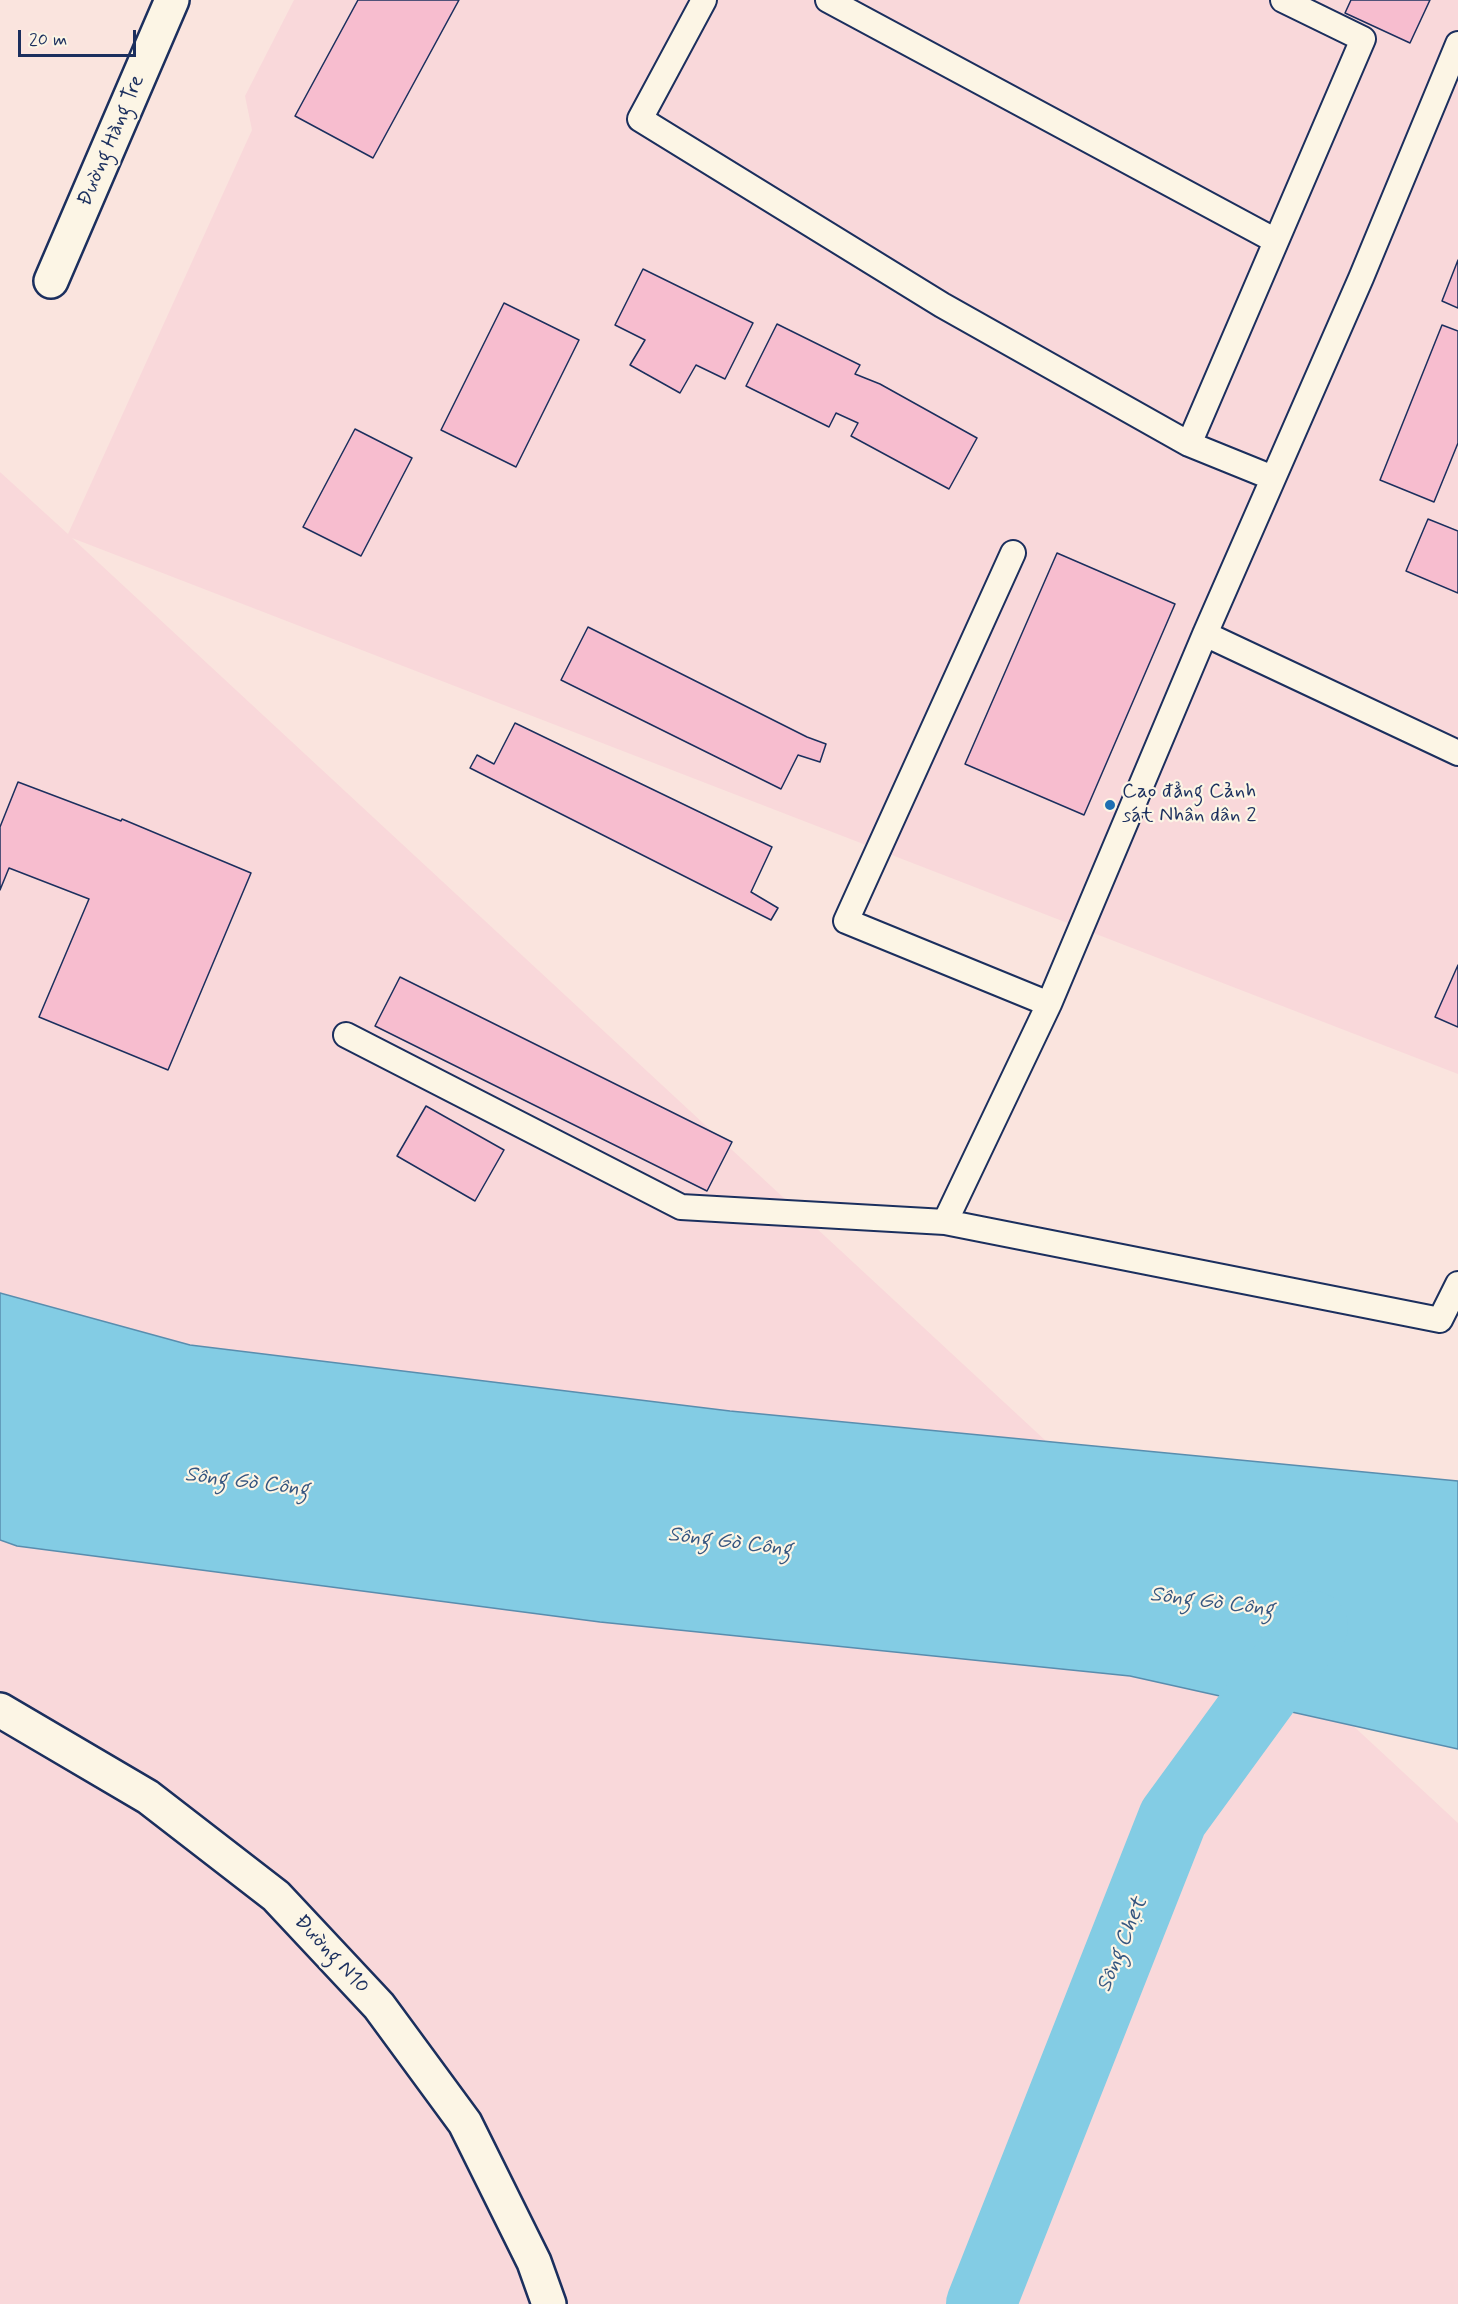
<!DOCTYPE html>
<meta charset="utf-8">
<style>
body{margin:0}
#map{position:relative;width:1458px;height:2304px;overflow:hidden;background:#fae4de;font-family:Mynerve,sans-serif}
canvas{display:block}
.scale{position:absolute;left:18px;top:30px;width:118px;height:27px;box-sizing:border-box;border:3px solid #1b2f5e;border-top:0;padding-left:8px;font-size:18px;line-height:21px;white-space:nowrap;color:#1b2f5e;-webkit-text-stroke:4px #fcf5e5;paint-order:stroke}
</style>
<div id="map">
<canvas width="1458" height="2304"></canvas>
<div class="scale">20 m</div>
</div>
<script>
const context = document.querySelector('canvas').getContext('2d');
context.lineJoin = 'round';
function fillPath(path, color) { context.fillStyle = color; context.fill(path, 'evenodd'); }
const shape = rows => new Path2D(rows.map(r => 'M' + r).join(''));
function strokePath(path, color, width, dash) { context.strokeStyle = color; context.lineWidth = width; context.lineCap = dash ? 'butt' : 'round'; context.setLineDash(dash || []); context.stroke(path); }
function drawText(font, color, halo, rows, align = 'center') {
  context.font = font + ' Mynerve,sans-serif'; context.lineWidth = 4.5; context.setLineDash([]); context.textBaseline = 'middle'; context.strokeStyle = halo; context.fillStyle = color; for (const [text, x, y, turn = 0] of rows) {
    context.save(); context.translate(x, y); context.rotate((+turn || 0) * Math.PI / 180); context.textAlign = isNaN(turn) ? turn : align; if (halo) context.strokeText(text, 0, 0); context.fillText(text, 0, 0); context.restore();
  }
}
fillPath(shape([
 [294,0,1458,0,1458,1074,72,538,1458,1823,1458,2304,0,2304,0,472,68,534,252,130,245,96]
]), '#f9d8da');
const water = shape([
 [0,1293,190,1345,730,1411,1458,1481,1458,1749,1130,1676,600,1622,17,1546,0,1540,0,1293]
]);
fillPath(water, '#83cce4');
strokePath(water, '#598dae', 1.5);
strokePath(shape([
 [981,2304,1173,1818,1313,1626]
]), '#83cce4', 70);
const building = shape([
 [358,0,459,0,373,158,295,116,358,0],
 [1351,0,1430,0,1410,43,1345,13,1351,0],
 [1458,260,1458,308,1442,301,1458,260],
 [643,269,753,323,725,379,696,365,680,393,630,365,645,340,615,325,643,269],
 [504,303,579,340,516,467,441,430,504,303],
 [777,324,860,365,855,374,880,384,977,438,949,489,851,436,858,423,836,413,829,427,746,386,777,324],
 [1442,325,1458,331,1458,443,1434,502,1380,480,1442,325],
 [355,429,412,458,361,556,303,527,355,429],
 [1428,519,1458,531,1458,593,1406,571,1428,519],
 [1057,553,1175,604,1084,815,965,764,1057,553],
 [588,627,807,737,826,744,820,762,798,755,781,789,561,680,588,627],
 [515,723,772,847,751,892,778,908,771,920,470,768,477,755,494,764,515,723],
 [18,782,121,821,122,819,251,873,168,1070,39,1017,89,899,9,868,0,890,0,827,18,782],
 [1458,965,1458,1027,1435,1017,1458,965],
 [400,977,732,1142,707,1191,375,1026,400,977],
 [426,1106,504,1150,475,1201,397,1156,426,1106]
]);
fillPath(building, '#f7bdcf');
strokePath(building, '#1b2f5e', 1.5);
const service = shape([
 [704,0,640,119,942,305,1189,444,1273,478],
 [828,0,1276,241],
 [1458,44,1361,278,1205,634,1049,1004,945,1222,1440,1320,1458,1284],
 [1189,444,1363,39,1283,0],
 [1013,553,846,921,1049,1004],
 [1205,634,1458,753],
 [346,1035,681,1207,945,1222]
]);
const minor = shape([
 [51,281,172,0],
 [0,1710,148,1797,276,1896,379,2006,465,2123,534,2262,549,2304]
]);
strokePath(service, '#1b2f5e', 28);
strokePath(minor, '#1b2f5e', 38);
strokePath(service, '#fcf5e5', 24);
strokePath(minor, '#fcf5e5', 33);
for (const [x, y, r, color] of [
 [1110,805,6,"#1f6fb2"]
]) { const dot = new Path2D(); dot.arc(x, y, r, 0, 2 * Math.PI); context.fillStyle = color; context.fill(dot); strokePath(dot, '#fcf5e5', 2); }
drawText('21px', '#1b2f5e', '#fcf5e5', [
 ["Đường Hàng Tre",112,141,-67],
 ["Đường N10",331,1955,47]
]);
drawText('21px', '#1b2f5e', '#fcf5e5', [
 ["Cao đẳng Cảnh",1122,793],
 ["sát Nhân dân 2",1122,817]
], 'left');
drawText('italic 22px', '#355680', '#fcf5e5', [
 ["Sông Gò Công",247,1483,7],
 ["Sông Gò Công",730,1543,7],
 ["Sông Gò Công",1212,1603,7],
 ["Sông Chẹt",1123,1945,-68]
]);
</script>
